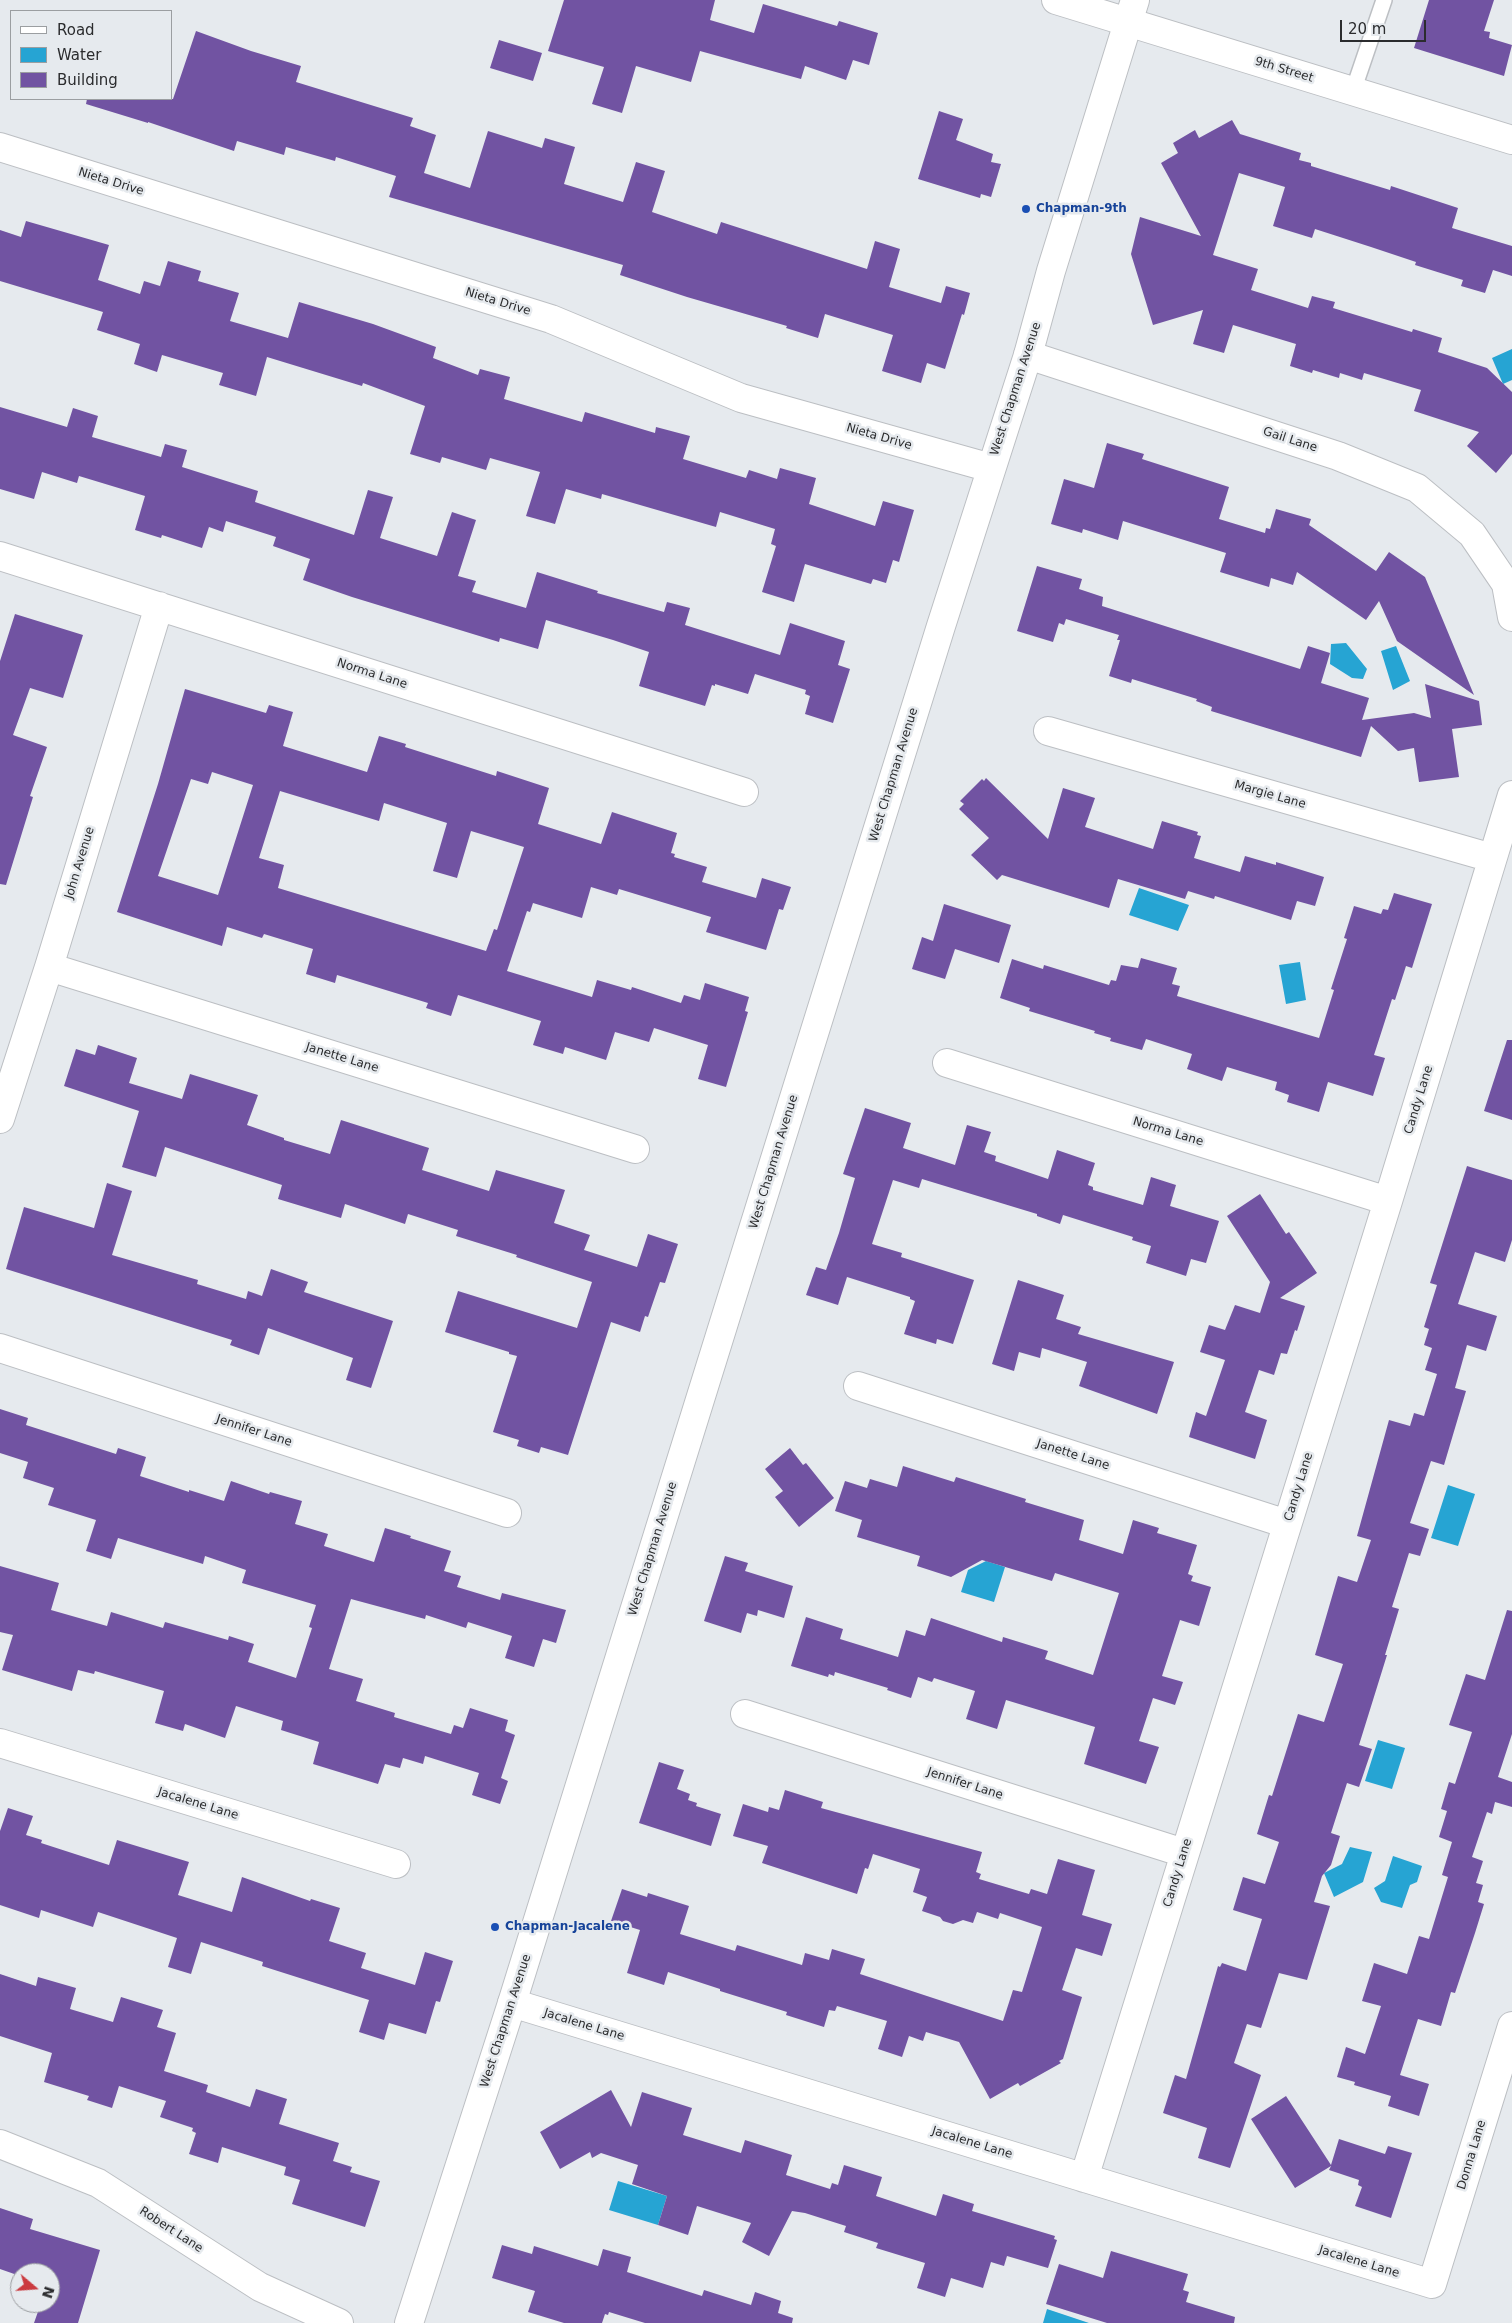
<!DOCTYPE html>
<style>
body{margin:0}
#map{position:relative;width:1512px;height:2323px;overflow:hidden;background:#e6eaee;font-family:"DejaVu Sans",sans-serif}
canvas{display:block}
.legend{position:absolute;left:10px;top:10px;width:162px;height:90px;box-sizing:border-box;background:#e6eaee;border:1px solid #9b9ea1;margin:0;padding:6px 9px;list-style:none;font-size:15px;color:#2b2c2e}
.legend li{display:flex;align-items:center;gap:10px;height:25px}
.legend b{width:25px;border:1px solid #9b9ea1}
.north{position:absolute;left:10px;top:2263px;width:50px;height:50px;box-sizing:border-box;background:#e6eaee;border:1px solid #9b9ea1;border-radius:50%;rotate:108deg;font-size:14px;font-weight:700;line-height:20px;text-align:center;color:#2b2c2e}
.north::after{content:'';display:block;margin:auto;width:18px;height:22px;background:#cb3b40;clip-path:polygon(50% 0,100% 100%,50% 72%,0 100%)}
.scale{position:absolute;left:1340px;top:20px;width:86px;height:22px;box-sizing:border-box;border:2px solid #2b2c2e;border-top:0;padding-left:6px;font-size:15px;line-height:18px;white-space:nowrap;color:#2b2c2e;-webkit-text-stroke:4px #e6eaee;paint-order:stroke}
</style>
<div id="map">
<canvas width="1512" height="2323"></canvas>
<ul class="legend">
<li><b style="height:6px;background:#fff"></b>Road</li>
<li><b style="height:14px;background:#26a4d3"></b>Water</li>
<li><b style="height:14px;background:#7153a2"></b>Building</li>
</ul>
<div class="north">N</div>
<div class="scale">20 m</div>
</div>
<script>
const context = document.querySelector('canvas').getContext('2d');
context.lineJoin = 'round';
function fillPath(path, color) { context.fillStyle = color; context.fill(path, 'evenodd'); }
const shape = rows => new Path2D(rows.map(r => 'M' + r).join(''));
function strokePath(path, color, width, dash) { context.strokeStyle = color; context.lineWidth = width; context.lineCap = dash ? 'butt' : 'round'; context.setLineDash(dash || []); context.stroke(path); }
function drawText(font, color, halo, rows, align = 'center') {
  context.font = font + ' "DejaVu Sans",sans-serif'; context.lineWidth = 5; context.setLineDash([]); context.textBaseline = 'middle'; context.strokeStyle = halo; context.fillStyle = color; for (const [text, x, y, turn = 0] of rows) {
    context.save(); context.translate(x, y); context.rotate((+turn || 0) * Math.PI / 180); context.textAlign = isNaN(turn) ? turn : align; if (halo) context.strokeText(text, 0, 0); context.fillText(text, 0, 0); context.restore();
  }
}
fillPath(shape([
 [1512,349,1512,380,1503,384,1492,358],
 [1346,643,1367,669,1363,679,1352,678,1330,664,1331,644],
 [1396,646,1410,681,1393,690,1381,651],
 [1139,888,1189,905,1178,931,1129,915],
 [1300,962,1306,1000,1286,1004,1279,965],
 [1448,1485,1475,1494,1458,1546,1431,1538],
 [986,1561,1005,1567,994,1602,961,1592,968,1570],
 [1378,1740,1405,1748,1392,1789,1365,1781],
 [1350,1847,1372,1852,1363,1882,1334,1897,1324,1873,1342,1864],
 [1393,1856,1422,1866,1417,1882,1410,1885,1402,1908,1381,1902,1374,1888,1385,1881],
 [618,2181,667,2196,658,2225,609,2210],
 [1047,2309,1089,2323,1043,2323]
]), '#26a4d3');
fillPath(shape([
 [564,0,715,0,710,20,754,33,763,4,837,26,839,21,878,33,869,65,853,60,846,80,805,66,801,79,700,51,691,82,636,66,622,113,592,104,604,67,548,51],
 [1429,0,1494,0,1484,31,1490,32,1489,38,1512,45,1504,76,1414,48],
 [196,31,251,51,301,66,296,82,413,118,410,126,436,135,424,173,470,188,488,131,542,148,545,138,575,147,564,184,623,202,636,162,665,171,652,212,717,234,721,222,867,269,875,241,900,249,889,287,941,303,946,286,970,293,964,315,962,314,945,369,927,363,921,383,882,371,893,335,825,314,818,338,786,328,787,326,687,297,620,275,623,265,389,197,396,176,336,157,335,161,286,147,284,155,237,141,234,151,148,122,148,123,86,104,87,99,173,99],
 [499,40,542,53,533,81,490,68],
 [939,111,963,119,956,140,993,154,991,162,1001,164,991,197,981,194,980,198,918,179],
 [1232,120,1240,134,1301,153,1299,160,1311,163,1311,166,1390,190,1391,186,1458,208,1452,228,1512,246,1512,276,1493,270,1485,293,1461,286,1463,280,1415,265,1416,262,1371,247,1315,229,1312,238,1273,226,1285,187,1239,173,1213,255,1258,269,1251,290,1308,308,1312,296,1335,302,1333,308,1412,332,1413,329,1442,338,1438,352,1487,368,1512,392,1512,454,1496,473,1467,446,1479,432,1414,411,1421,390,1364,373,1362,380,1340,373,1339,378,1313,370,1312,373,1290,366,1296,344,1233,325,1224,353,1193,344,1203,310,1153,325,1131,254,1140,217,1201,236,1161,163,1178,153,1173,143,1195,130,1199,138],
 [26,221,109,245,98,280,140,294,144,281,160,286,168,261,201,271,198,281,239,293,230,321,288,338,299,302,373,324,436,347,433,358,478,375,480,369,510,377,504,399,582,422,585,412,655,433,656,427,690,436,683,459,746,478,749,470,777,479,780,468,816,478,809,504,875,526,883,501,914,510,899,562,893,560,886,583,873,579,871,584,805,564,794,602,762,592,776,546,771,544,775,529,720,512,716,527,602,494,601,499,566,489,555,524,526,516,540,472,490,458,486,470,442,457,440,463,410,454,425,406,363,383,362,386,267,357,256,396,219,385,223,373,162,355,157,372,134,364,140,344,97,330,103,312,0,281,0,230,21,237],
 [0,407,67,427,73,408,98,416,92,437,161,457,165,444,187,450,182,467,258,491,255,502,354,535,368,490,393,497,380,538,437,556,452,512,476,520,458,576,476,581,472,592,526,608,537,572,598,591,597,593,664,612,667,602,690,608,685,625,780,655,790,623,845,641,838,665,850,669,833,723,805,714,810,696,805,694,806,690,755,674,748,694,715,684,715,686,712,685,705,706,639,686,649,652,613,640,546,620,538,649,500,638,499,642,352,597,303,580,310,559,273,546,276,537,226,521,223,532,209,527,202,548,162,535,161,538,135,530,145,496,79,476,77,483,42,472,34,499,0,489],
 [1107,443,1144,454,1142,459,1229,487,1219,519,1265,533,1266,528,1270,529,1276,509,1311,519,1309,525,1376,571,1389,552,1425,577,1474,695,1397,641,1379,601,1366,620,1297,572,1293,585,1271,578,1269,587,1220,572,1226,553,1123,521,1118,540,1083,529,1082,533,1051,524,1064,479,1094,488],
 [1037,566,1082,579,1079,589,1103,597,1102,606,1300,669,1308,646,1330,653,1321,683,1369,698,1362,720,1414,713,1431,718,1425,684,1479,701,1482,725,1452,729,1459,777,1419,782,1414,748,1398,751,1371,726,1361,757,1211,711,1212,707,1196,701,1197,699,1132,679,1131,683,1109,676,1120,640,1117,640,1119,635,1066,619,1064,625,1059,623,1053,642,1017,631],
 [15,614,83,635,63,698,30,688,13,735,47,747,30,796,33,797,6,885,0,884,0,661],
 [185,689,266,713,269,705,293,712,283,746,367,772,379,736,406,744,405,747,496,776,497,771,549,788,538,824,601,844,612,812,677,833,671,853,675,854,674,857,707,867,702,882,756,898,762,878,791,887,783,910,779,909,766,950,706,932,711,917,619,889,617,895,591,887,582,918,533,903,530,912,527,911,507,971,592,997,597,980,631,990,632,987,681,1003,684,995,700,1000,705,983,749,997,745,1011,748,1012,726,1087,698,1079,708,1045,654,1028,649,1042,615,1032,606,1060,565,1047,563,1054,533,1045,541,1021,458,995,451,1016,426,1008,428,1003,337,975,335,983,306,974,313,949,264,934,262,938,227,927,222,946,117,912,158,784],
 [212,772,253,785,218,895,158,876,191,779,208,784],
 [280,791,379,821,384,803,447,823,433,871,457,878,471,831,524,847,497,930,494,929,486,951,278,888,284,865,259,858],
 [986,778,1048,839,1063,788,1095,798,1085,827,1153,849,1162,821,1198,832,1197,835,1201,836,1194,858,1240,872,1245,856,1276,865,1276,862,1324,877,1315,906,1297,901,1291,920,1215,896,1214,899,1188,891,1185,899,1118,879,1109,908,1002,875,997,880,971,855,989,838,959,809,964,804,960,801,982,779,984,781],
 [1394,893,1432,904,1412,968,1406,966,1395,1000,1392,999,1374,1055,1385,1058,1373,1096,1328,1082,1319,1112,1287,1102,1289,1095,1275,1090,1277,1082,1227,1067,1222,1081,1187,1069,1192,1054,1146,1039,1142,1050,1110,1041,1111,1038,1094,1033,1095,1031,1029,1011,1030,1008,1000,998,1012,959,1043,969,1044,965,1109,985,1111,980,1116,981,1121,965,1138,968,1141,958,1177,968,1172,984,1180,986,1177,996,1319,1038,1334,990,1331,989,1347,939,1344,938,1354,906,1381,914,1383,909,1388,910],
 [944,904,1011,925,999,963,955,949,945,979,912,969,922,937,933,941],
 [1507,1040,1512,1040,1512,1120,1484,1111],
 [98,1045,137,1058,129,1083,182,1099,190,1074,258,1095,247,1125,284,1138,284,1140,330,1154,341,1120,429,1148,422,1170,489,1191,496,1170,565,1190,554,1223,590,1235,584,1250,637,1267,648,1234,678,1244,665,1283,660,1282,648,1317,645,1316,640,1332,611,1322,568,1455,541,1447,539,1453,517,1446,519,1440,493,1432,517,1356,509,1354,509,1352,445,1332,458,1291,577,1328,592,1282,516,1257,517,1255,456,1236,458,1230,408,1214,405,1224,345,1204,341,1218,278,1199,282,1185,165,1147,156,1177,122,1167,139,1111,64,1086,76,1049,95,1055],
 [865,1108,911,1123,903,1148,955,1165,967,1125,991,1132,984,1152,996,1156,995,1161,1048,1179,1057,1150,1095,1163,1088,1185,1093,1187,1093,1190,1143,1205,1151,1177,1176,1185,1170,1206,1219,1221,1206,1263,1191,1259,1186,1276,1146,1263,1151,1246,1132,1240,1133,1237,1063,1215,1060,1224,1037,1216,1037,1214,922,1179,919,1188,893,1180,872,1244,902,1253,901,1257,974,1280,953,1344,937,1339,936,1344,904,1334,915,1301,910,1299,910,1297,847,1277,838,1305,806,1295,816,1267,826,1270,839,1233,855,1178,843,1174],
 [1467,1166,1512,1180,1512,1240,1505,1262,1475,1252,1458,1304,1497,1316,1486,1351,1467,1345,1455,1388,1466,1391,1444,1465,1431,1461,1410,1523,1429,1529,1420,1556,1409,1553,1392,1607,1399,1609,1385,1655,1387,1655,1359,1745,1372,1749,1359,1787,1347,1783,1331,1833,1340,1836,1331,1865,1322,1876,1314,1902,1330,1906,1307,1980,1279,1973,1261,2028,1247,2024,1234,2063,1261,2075,1230,2168,1198,2158,1207,2128,1163,2113,1175,2075,1186,2079,1218,1966,1220,1967,1222,1963,1246,1971,1262,1919,1233,1910,1243,1877,1265,1884,1279,1842,1257,1834,1269,1795,1272,1796,1298,1714,1324,1722,1343,1664,1315,1655,1338,1576,1357,1582,1371,1540,1357,1536,1389,1420,1410,1426,1414,1413,1424,1416,1437,1374,1425,1370,1432,1348,1424,1345,1429,1329,1424,1327,1437,1285,1430,1283],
 [107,1183,132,1191,112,1255,198,1280,197,1284,246,1299,248,1291,262,1296,271,1269,308,1282,304,1292,393,1321,371,1388,346,1380,353,1358,268,1328,259,1355,230,1345,232,1340,6,1269,24,1207,94,1228],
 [1260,1194,1286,1234,1289,1232,1317,1273,1280,1298,1305,1306,1297,1331,1295,1330,1287,1354,1281,1353,1274,1375,1259,1370,1245,1412,1267,1420,1255,1459,1189,1437,1196,1412,1206,1416,1225,1360,1200,1352,1209,1325,1225,1330,1235,1305,1260,1313,1270,1282,1227,1216],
 [1018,1280,1064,1295,1056,1319,1081,1327,1078,1334,1174,1362,1157,1414,1079,1386,1087,1362,1042,1348,1040,1358,1019,1352,1014,1371,992,1364],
 [0,1409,28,1418,26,1425,116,1454,118,1448,146,1457,140,1476,189,1492,189,1490,224,1501,231,1481,269,1494,270,1492,302,1501,295,1524,328,1534,324,1546,374,1562,385,1528,411,1536,410,1538,451,1551,444,1571,461,1576,457,1587,500,1600,502,1593,566,1610,556,1643,543,1639,534,1667,505,1658,512,1636,468,1622,466,1628,426,1615,425,1619,351,1599,329,1669,363,1679,356,1701,395,1713,394,1717,451,1734,454,1725,463,1728,470,1708,508,1720,505,1731,515,1735,501,1778,508,1781,500,1804,472,1795,479,1773,425,1756,423,1764,403,1758,400,1768,385,1764,378,1784,313,1764,319,1742,281,1730,283,1721,236,1706,225,1738,185,1724,183,1731,155,1723,164,1691,95,1671,94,1674,78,1670,72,1691,2,1670,13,1635,0,1632,0,1566,59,1583,51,1610,107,1626,111,1612,163,1628,165,1622,228,1640,229,1636,254,1644,248,1662,296,1678,312,1628,309,1627,316,1605,242,1583,246,1570,205,1556,203,1564,118,1538,111,1559,86,1551,96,1520,48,1505,54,1488,23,1478,28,1462,0,1453],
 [790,1448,803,1465,806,1463,834,1498,799,1527,775,1497,783,1491,765,1469],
 [903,1466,954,1482,956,1477,1026,1499,1025,1502,1084,1520,1079,1540,1123,1554,1133,1520,1159,1528,1157,1533,1197,1545,1188,1574,1193,1576,1191,1581,1211,1587,1199,1626,1180,1620,1162,1676,1183,1682,1175,1705,1153,1698,1139,1741,1159,1747,1146,1784,1084,1764,1095,1727,1006,1700,997,1729,966,1719,975,1691,934,1678,932,1682,918,1677,911,1698,887,1690,888,1688,835,1672,834,1676,829,1674,828,1677,791,1666,806,1617,843,1629,840,1639,898,1657,906,1630,925,1636,931,1618,1002,1642,1003,1637,1048,1651,1045,1659,1093,1675,1119,1593,1055,1573,1052,1581,982,1560,951,1577,917,1566,920,1556,857,1537,862,1520,835,1511,845,1481,867,1488,870,1479,897,1487],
 [725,1556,748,1563,745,1571,793,1586,784,1618,758,1610,757,1616,747,1613,741,1633,704,1621],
 [1507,1610,1512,1611,1512,1734,1498,1777,1512,1782,1512,1807,1495,1802,1492,1814,1487,1812,1472,1857,1483,1861,1476,1883,1483,1885,1478,1902,1484,1904,1475,1933,1455,1993,1451,1992,1441,2026,1418,2019,1400,2075,1429,2084,1419,2116,1388,2106,1391,2096,1354,2085,1355,2082,1337,2077,1346,2047,1365,2054,1381,2006,1362,2001,1374,1963,1407,1974,1419,1936,1429,1939,1448,1877,1442,1875,1452,1842,1439,1837,1447,1811,1441,1809,1449,1782,1455,1784,1472,1732,1449,1725,1466,1674,1485,1680],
 [659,1762,684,1770,677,1789,690,1794,688,1800,697,1803,696,1806,721,1814,711,1846,639,1823],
 [785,1790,823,1802,821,1808,982,1852,976,1872,981,1874,979,1879,1029,1894,1031,1889,1047,1894,1058,1859,1095,1870,1082,1915,1112,1924,1102,1956,1076,1948,1062,1990,1082,1997,1063,2059,1059,2061,1061,2063,1020,2086,1018,2083,990,2099,959,2042,926,2032,923,2041,909,2036,902,2057,878,2049,887,2021,837,2006,835,2011,829,2010,824,2027,786,2015,787,2012,720,1991,720,1989,668,1972,664,1985,627,1973,640,1930,611,1921,622,1889,647,1897,648,1893,689,1906,680,1934,735,1951,737,1945,802,1965,805,1953,829,1960,832,1949,865,1959,860,1974,1003,2021,1013,1990,1022,1992,1042,1927,1000,1913,998,1919,977,1912,973,1923,963,1920,953,1924,943,1921,940,1917,922,1911,927,1897,913,1892,920,1869,873,1854,868,1869,865,1868,857,1894,762,1863,768,1846,733,1836,743,1804,768,1812,769,1807,779,1810],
 [8,1808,33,1816,26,1835,42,1840,41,1843,109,1865,117,1840,189,1862,178,1895,232,1912,242,1877,310,1901,311,1899,340,1908,329,1941,366,1953,361,1968,415,1985,425,1952,453,1961,440,2002,436,2001,426,2034,389,2023,384,2040,359,2032,369,2000,262,1966,263,1962,201,1942,191,1974,168,1967,177,1938,98,1912,93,1927,41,1910,39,1918,0,1905,0,1831],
 [0,1974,36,1986,38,1977,76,1988,70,2009,113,2022,121,1997,163,2010,157,2027,176,2033,164,2071,208,2085,206,2092,250,2107,256,2089,287,2099,279,2124,339,2143,333,2161,352,2167,350,2172,380,2181,365,2227,292,2204,300,2180,284,2175,286,2167,222,2147,218,2163,189,2154,196,2133,192,2131,193,2128,160,2117,166,2101,119,2086,112,2108,87,2100,89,2096,44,2082,52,2053,0,2036],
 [611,2090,631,2127,642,2092,692,2108,683,2135,741,2153,745,2140,792,2155,786,2175,830,2189,832,2183,838,2185,844,2165,882,2177,876,2196,936,2216,943,2194,974,2204,972,2211,1055,2236,1054,2239,1057,2240,1048,2268,1007,2256,1004,2266,991,2262,983,2288,951,2278,945,2297,917,2288,925,2263,876,2248,878,2243,844,2232,846,2226,805,2213,792,2211,769,2256,742,2242,751,2223,697,2206,688,2235,658,2225,667,2196,632,2184,638,2165,601,2153,592,2158,590,2152,560,2169,540,2132],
 [1286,2096,1331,2165,1339,2139,1385,2154,1388,2146,1412,2153,1391,2218,1355,2206,1362,2187,1358,2185,1359,2180,1329,2170,1331,2166,1295,2188,1251,2119],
 [0,2208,33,2219,30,2229,100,2250,78,2323,34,2323,41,2303,50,2303,50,2273,20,2273,20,2276,0,2269],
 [502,2245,532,2254,534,2246,598,2266,603,2249,631,2257,627,2272,702,2296,704,2290,751,2305,755,2292,781,2301,778,2313,793,2318,792,2323,645,2323,609,2312,608,2315,605,2314,602,2323,564,2323,528,2312,535,2291,492,2278],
 [1111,2251,1188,2274,1183,2290,1189,2292,1186,2302,1235,2317,1234,2323,1107,2323,1046,2304,1059,2264,1103,2278]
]), '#7153a2');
const service = shape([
 [1353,91,1384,0]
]);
const minor = shape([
 [0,147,551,319,741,398,991,468],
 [1028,355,1338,456,1417,488,1472,534,1506,584,1512,582],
 [0,556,744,792],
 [1506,584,1512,617],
 [1048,731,1492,858],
 [49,967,635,1149],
 [947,1063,1388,1201],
 [0,1119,49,967,159,606],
 [0,1348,507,1513],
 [858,1386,1287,1524],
 [745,1714,1184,1853],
 [0,1743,396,1864],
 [512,2003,1432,2284,1512,2026],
 [0,2144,98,2183,260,2287,339,2323],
 [1084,2178,1388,1201,1512,795]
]);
const tertiary = shape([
 [1056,0,1512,140]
]);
const primary = shape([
 [409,2323,512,2003,941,626,1028,355,1051,271,1135,0]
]);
strokePath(service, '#bcbfc3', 18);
strokePath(minor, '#bcbfc3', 30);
strokePath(tertiary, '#bcbfc3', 30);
strokePath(primary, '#bcbfc3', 30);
strokePath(service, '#fff', 15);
strokePath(minor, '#fff', 28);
strokePath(tertiary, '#fff', 28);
strokePath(primary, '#fff', 28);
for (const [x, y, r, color] of [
 [1026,209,5,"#1a4fb4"],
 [495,1927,5,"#1a4fb4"]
]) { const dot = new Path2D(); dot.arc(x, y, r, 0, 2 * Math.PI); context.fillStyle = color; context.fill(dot); strokePath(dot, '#e6eaee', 2); }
drawText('12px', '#2b2c2e', '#e6eaee', [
 ["9th Street",1284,70,17],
 ["Nieta Drive",111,182,17],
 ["Nieta Drive",498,302,17],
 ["West Chapman Avenue",1016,389,-72],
 ["Nieta Drive",879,437,16],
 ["Gail Lane",1290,440,18],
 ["Norma Lane",372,674,18],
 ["West Chapman Avenue",894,775,-73],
 ["Margie Lane",1270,795,16],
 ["John Avenue",80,863,-73],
 ["Janette Lane",342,1058,17],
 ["Candy Lane",1419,1100,-73],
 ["Norma Lane",1168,1132,17],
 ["West Chapman Avenue",774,1162,-73],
 ["Jennifer Lane",254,1431,18],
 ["Janette Lane",1073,1455,18],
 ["Candy Lane",1299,1487,-73],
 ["West Chapman Avenue",653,1549,-73],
 ["Jennifer Lane",965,1784,18],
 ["Jacalene Lane",198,1804,17],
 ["Candy Lane",1178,1873,-73],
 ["West Chapman Avenue",506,2021,-72],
 ["Jacalene Lane",584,2025,17],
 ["Jacalene Lane",972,2143,17],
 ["Donna Lane",1472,2155,-73],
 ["Robert Lane",171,2230,33],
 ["Jacalene Lane",1359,2262,17]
]);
drawText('bold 12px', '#164399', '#e6eaee', [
 ["Chapman-9th",1036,209],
 ["Chapman-Jacalene",505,1927]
], 'left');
</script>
